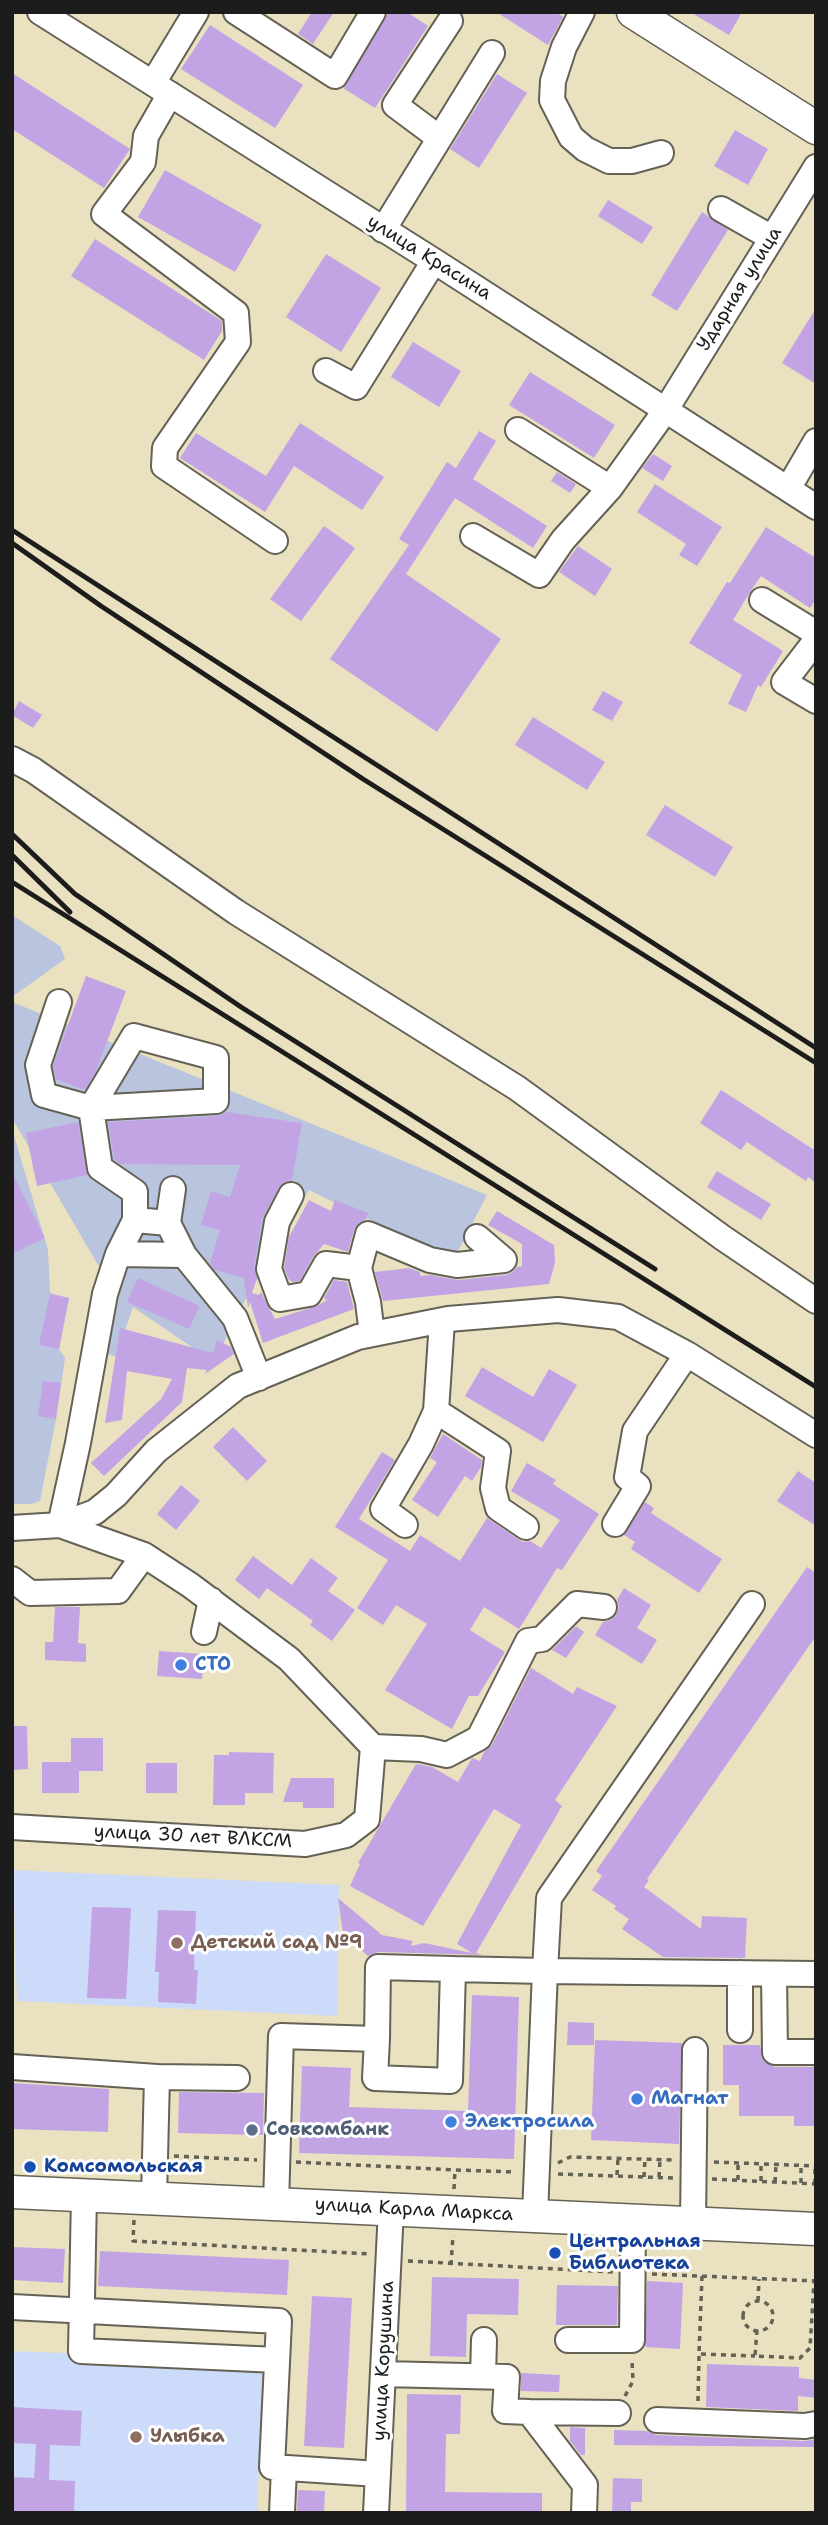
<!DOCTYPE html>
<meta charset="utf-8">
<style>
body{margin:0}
#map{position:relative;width:828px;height:2525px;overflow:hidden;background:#eae1c0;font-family:"Shantell Sans",sans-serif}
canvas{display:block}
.frame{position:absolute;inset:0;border:14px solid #1c1c1c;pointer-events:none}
</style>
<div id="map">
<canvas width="828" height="2525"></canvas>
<div class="frame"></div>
</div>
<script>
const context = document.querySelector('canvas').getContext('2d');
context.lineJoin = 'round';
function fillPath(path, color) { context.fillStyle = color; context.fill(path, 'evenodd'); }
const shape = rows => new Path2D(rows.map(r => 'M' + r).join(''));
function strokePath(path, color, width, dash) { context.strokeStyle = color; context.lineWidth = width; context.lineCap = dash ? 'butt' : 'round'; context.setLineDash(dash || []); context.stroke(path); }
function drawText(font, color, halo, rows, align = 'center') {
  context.font = font + ' "Shantell Sans",sans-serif'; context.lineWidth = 6; context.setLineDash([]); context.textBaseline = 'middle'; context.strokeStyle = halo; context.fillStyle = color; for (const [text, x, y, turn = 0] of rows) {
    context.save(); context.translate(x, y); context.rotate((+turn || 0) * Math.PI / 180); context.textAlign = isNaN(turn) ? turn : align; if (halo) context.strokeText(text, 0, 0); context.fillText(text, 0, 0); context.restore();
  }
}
fillPath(shape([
 [13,1870,339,1885,337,2016,17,2001],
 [12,2351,263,2361,257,2513,12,2513]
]), '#cddbfa');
fillPath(shape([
 [12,915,60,946,65,959,12,997],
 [12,1002,487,1195,453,1261,309,1190,235,1318,215,1363,133,1307,116,1357,97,1349,111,1287,12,1118],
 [12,1129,48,1250,50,1293,69,1298,59,1349,65,1358,56,1419,40,1501,31,1504,12,1504]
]), '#b9c5de');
fillPath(shape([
 [312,12,334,12,313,44,298,34],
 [389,12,407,12,428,26,375,108,343,88],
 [496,12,556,12,563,17,548,45],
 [690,12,742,12,729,35],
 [210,25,303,85,275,128,181,69],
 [12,73,130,149,104,188,12,129],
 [497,74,527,93,479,168,450,149],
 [735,130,768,149,748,185,714,166],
 [165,170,262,225,235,272,138,217],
 [608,200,653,227,642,244,598,216],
 [702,212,728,230,677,311,651,295],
 [95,239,222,321,222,331,204,360,71,276],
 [326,254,381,288,341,352,286,317],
 [816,308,816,384,782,363],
 [413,342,461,371,439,407,391,377],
 [530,372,615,425,594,458,509,405],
 [300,423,384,477,362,510,294,466,265,512,180,458,196,433,266,476],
 [479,431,496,441,473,479,547,526,533,548,455,498,406,574,501,639,437,732,330,659,409,545,399,539,447,462,456,468],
 [653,454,672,466,663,481,642,468],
 [557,472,576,484,570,493,551,481],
 [655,484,722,527,697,566,679,555,686,544,637,512],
 [324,526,355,548,301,621,270,599],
 [766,527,816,558,816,599,810,608,761,576,750,592,733,620,783,651,761,687,758,685,746,712,728,704,742,675,689,643,727,582,730,583],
 [578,546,612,569,595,596,559,572],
 [603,691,623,702,612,721,592,710],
 [19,701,42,715,33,728,12,715],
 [533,717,605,762,587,790,515,745],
 [665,805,733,847,715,877,646,835],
 [86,976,126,991,96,1071,85,1090,56,1079,53,1066],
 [721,1090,816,1151,816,1183,808,1177,806,1181,747,1142,741,1150,700,1123],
 [226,1112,302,1123,292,1180,284,1182,278,1188,262,1219,254,1267,257,1278,252,1293,259,1295,261,1292,275,1319,317,1306,327,1300,324,1298,334,1280,347,1282,354,1309,263,1343,250,1302,248,1308,244,1278,215,1270,210,1263,220,1230,201,1225,211,1191,230,1197,240,1165,120,1164,114,1159,108,1122,217,1116],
 [78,1122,87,1175,37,1186,26,1133],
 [717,1171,771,1204,761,1220,707,1187],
 [12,1172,45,1238,12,1254],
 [309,1200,331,1211,335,1200,368,1213,366,1219,359,1223,354,1230,348,1252,324,1244,313,1257,300,1281,293,1282,289,1280,284,1268,289,1237],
 [497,1211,554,1245,555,1263,549,1284,383,1301,375,1272,409,1268,420,1272,420,1276,430,1275,458,1280,506,1275,513,1272,517,1267,522,1266,522,1244,488,1225],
 [138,1278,200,1306,189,1329,127,1302],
 [50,1294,69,1298,59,1349,39,1345],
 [120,1328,213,1353,217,1340,231,1347,234,1354,205,1374,207,1370,187,1368,182,1402,104,1476,91,1463,161,1399,172,1379,127,1371,122,1420,105,1423],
 [482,1367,533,1397,549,1369,577,1385,543,1442,465,1396],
 [43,1381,61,1383,56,1419,38,1416],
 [233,1427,267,1461,247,1481,213,1447],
 [443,1434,482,1460,481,1467,472,1481,465,1476,438,1517,412,1500,437,1462,430,1458],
 [382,1452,395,1460,359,1519,410,1551,420,1535,460,1561,487,1518,518,1539,523,1542,530,1541,541,1548,560,1520,511,1491,527,1463,556,1480,553,1484,599,1514,562,1570,557,1568,519,1629,484,1607,470,1630,505,1652,478,1696,469,1696,452,1729,385,1690,427,1624,396,1605,383,1625,357,1608,388,1560,335,1527],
 [798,1471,816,1483,816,1526,777,1501],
 [181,1485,200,1501,176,1530,157,1514],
 [645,1502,654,1508,651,1513,722,1559,699,1593,631,1549,635,1542,624,1535],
 [253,1556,292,1585,311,1558,338,1578,328,1591,355,1610,332,1641,310,1625,313,1621,267,1588,259,1599,235,1580],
 [807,1567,816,1573,816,1636,647,1879,649,1880,644,1887,701,1929,702,1916,747,1918,745,1958,663,1957,622,1929,629,1919,614,1909,616,1906,592,1890,602,1876,596,1871],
 [624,1588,651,1605,637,1628,657,1640,642,1664,595,1635,603,1622,611,1620,616,1615,619,1608,617,1600],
 [55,1607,80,1607,78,1643,86,1644,86,1662,45,1660,45,1642,53,1642],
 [576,1626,584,1632,566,1658,552,1650],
 [159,1651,204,1654,202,1679,157,1676],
 [531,1668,573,1694,577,1687,617,1706,555,1800,562,1806,476,1953,483,1955,378,1952,368,1956,343,1934,338,1898,382,1935,413,1941,411,1946,424,1943,472,1953,457,1944,521,1825,494,1809,423,1926,350,1886,360,1864,358,1863,416,1764,432,1767,458,1782,472,1758,480,1761,484,1752,492,1745],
 [12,1726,27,1726,28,1769,12,1770],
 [71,1738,103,1738,103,1771,79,1771,79,1793,42,1793,42,1762,71,1762],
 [229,1752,274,1753,273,1793,245,1793,245,1805,213,1805,214,1755,229,1755],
 [146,1763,177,1763,177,1793,146,1793],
 [291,1778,334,1778,334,1808,303,1808,303,1802,283,1802],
 [92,1907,131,1908,126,1999,87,1998],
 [158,1910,196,1911,194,1970,198,1970,196,2004,158,2002,159,1972,155,1972],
 [472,1995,519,1997,514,2159,299,2153,302,2066,351,2068,349,2107,468,2111],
 [568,2022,594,2023,594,2045,567,2045],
 [595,2040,682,2043,679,2144,591,2140],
 [723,2045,760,2045,763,2060,774,2067,816,2067,816,2126,794,2126,794,2116,739,2116,739,2085,723,2085],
 [12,2083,109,2089,108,2132,12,2129],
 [179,2092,264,2093,263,2135,178,2133],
 [12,2247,65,2249,63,2283,12,2280],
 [100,2251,289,2260,287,2295,98,2286],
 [432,2277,519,2279,518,2315,467,2314,466,2357,430,2356],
 [647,2281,683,2283,680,2349,645,2347],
 [557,2285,618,2286,617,2325,556,2325],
 [312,2296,352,2298,344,2448,304,2446],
 [707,2364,799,2367,799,2378,816,2380,816,2398,798,2396,798,2411,706,2407],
 [521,2373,560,2375,559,2392,521,2391],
 [407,2394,461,2395,460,2434,446,2434,445,2492,542,2493,542,2513,406,2513],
 [12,2407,82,2411,80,2446,50,2445,49,2480,75,2481,74,2513,12,2513,12,2477,34,2478,36,2444,12,2443],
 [570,2427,585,2428,585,2455,581,2455,570,2441],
 [614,2430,647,2431,656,2435,804,2441,816,2439,816,2447,614,2445],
 [613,2478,642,2479,642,2502,631,2502,631,2513,612,2513],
 [298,2490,325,2491,324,2513,297,2513]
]), '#c2a4e4');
const minor = shape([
 [40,12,434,261,816,507],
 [236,12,335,76,373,12],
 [582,12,564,47,553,81,552,100,571,137,585,149,609,161,632,161,661,153],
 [153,83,196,12],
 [170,94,146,136,143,162,104,214,236,313,238,342,165,448,164,466,275,541],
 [438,137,395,105,450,21],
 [721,209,772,238],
 [383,230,492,53],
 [326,371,356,387,434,261],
 [518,430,610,488,665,411,816,167],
 [788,489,816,441],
 [473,536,539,575,563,540,610,488],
 [762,600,816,633],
 [810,648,784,682,816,701],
 [12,759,33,770,236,912,517,1088,723,1238,816,1301],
 [59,1002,38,1065,44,1095,91,1108,100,1168,135,1192,135,1220],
 [134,1036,216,1058,216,1101,91,1108,134,1036],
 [291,1195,277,1222,269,1269,280,1299,309,1294,326,1264,359,1268,368,1302,372,1334],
 [168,1223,173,1189],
 [118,1254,184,1255],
 [359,1268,368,1234,430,1260,457,1265,504,1260,477,1237],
 [442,1321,436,1411,498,1451,493,1488,498,1508,526,1527],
 [615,1524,638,1486,627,1477,635,1431,687,1354],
 [60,1525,95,1512,116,1495,156,1451,238,1386,358,1337,448,1319,558,1310,618,1317,687,1354,816,1435],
 [60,1525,78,1443,105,1294,118,1254,135,1220,168,1223,184,1255,235,1318,259,1378],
 [405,1525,383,1509,421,1444,436,1411],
 [12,1528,60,1525,144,1555,190,1585,289,1659,373,1747,367,1819,346,1835,305,1844,12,1827],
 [12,1579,30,1593,118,1591,144,1555],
 [752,1604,549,1898,545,1971,816,1974],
 [204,1632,211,1600],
 [373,1747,421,1749,447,1755,479,1738,528,1641,542,1639,577,1604,604,1607],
 [740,1973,740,2030],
 [774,1974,775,2052,816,2052],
 [377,2039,378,1967,453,1969],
 [12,2067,157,2077,154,2198],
 [157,2077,237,2078],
 [84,2195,81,2351,277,2360],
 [276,2204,281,2036,377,2039,375,2078,450,2081,453,1969,545,1971,535,2215],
 [693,2223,695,2050],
 [12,2307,279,2321,272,2467,378,2474],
 [568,2340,632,2340,633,2221],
 [383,2374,507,2377,505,2411,529,2412,585,2485,584,2513],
 [483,2376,484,2340],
 [529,2412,618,2413],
 [657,2420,805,2426,816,2424],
 [282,2513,284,2468],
 [376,2513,391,2209]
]);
const major = shape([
 [633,12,816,128],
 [12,2192,816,2229]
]);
strokePath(minor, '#646155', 28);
strokePath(major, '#646155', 35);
strokePath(shape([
 [174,2156,257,2160],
 [296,2162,455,2170],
 [714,2162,816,2166],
 [558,2163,570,2157,674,2160],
 [558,2174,673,2178],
 [617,2175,618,2158],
 [644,2177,645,2159],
 [659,2177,660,2160],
 [712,2179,816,2184],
 [738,2180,738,2163],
 [761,2181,761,2164],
 [775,2182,776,2165],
 [801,2183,801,2166],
 [815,2184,815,2166],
 [454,2189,455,2170,515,2172],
 [134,2220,133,2241,370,2254],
 [408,2261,613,2272],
 [451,2265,453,2235],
 [652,2274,816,2281],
 [702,2276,699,2354,755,2356],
 [758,2301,759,2279],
 '743 2316a15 15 0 1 1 30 0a15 15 0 1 1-30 0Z',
 [757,2330,755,2356,800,2358,810,2348,814,2282],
 [625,2396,633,2381,632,2360],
 [698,2401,699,2354]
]), '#646155', 3.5, [5, 5]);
strokePath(minor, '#fff', 24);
strokePath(major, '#fff', 32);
strokePath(shape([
 [12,530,816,1048],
 [12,543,101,606,363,779,816,1063],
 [12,834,75,894,241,1007,655,1269],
 [12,855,70,912],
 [12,882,816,1387]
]), '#1c1c1c', 5);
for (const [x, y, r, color] of [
 [181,1665,7,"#3f7fe0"],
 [177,1943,7,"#8d6e63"],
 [637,2099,7,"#3f7fe0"],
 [451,2122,7,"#3f7fe0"],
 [252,2130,7,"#5c6f8a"],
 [30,2167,7,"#1a4fb4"],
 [555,2253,7,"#1a4fb4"],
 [136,2437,7,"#8d6e63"]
]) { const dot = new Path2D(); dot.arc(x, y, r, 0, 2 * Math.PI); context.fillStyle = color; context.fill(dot); strokePath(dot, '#fff', 2.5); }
drawText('19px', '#1c1c1c', '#fff', [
 ["улица Красина",429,258,32],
 ["Ударная улица",740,289,-58],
 ["улица 30 лет ВЛКСМ",193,1837,3],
 ["улица Карла Маркса",414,2210,3],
 ["улица Корушина",384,2361,-87]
]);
drawText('bold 19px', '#366cbe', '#fff', [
 ["СТО",195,1665],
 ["Магнат",651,2099],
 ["Электросила",465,2122]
], 'left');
drawText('bold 19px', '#785e54', '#fff', [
 ["Детский сад №9",191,1943],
 ["Улыбка",150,2437]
], 'left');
drawText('bold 19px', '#4e5e75', '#fff', [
 ["Совкомбанк",266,2130]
], 'left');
drawText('bold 19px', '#164399', '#fff', [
 ["Комсомольская",44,2167],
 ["Центральная",569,2242],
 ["Библиотека",569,2264]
], 'left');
</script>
